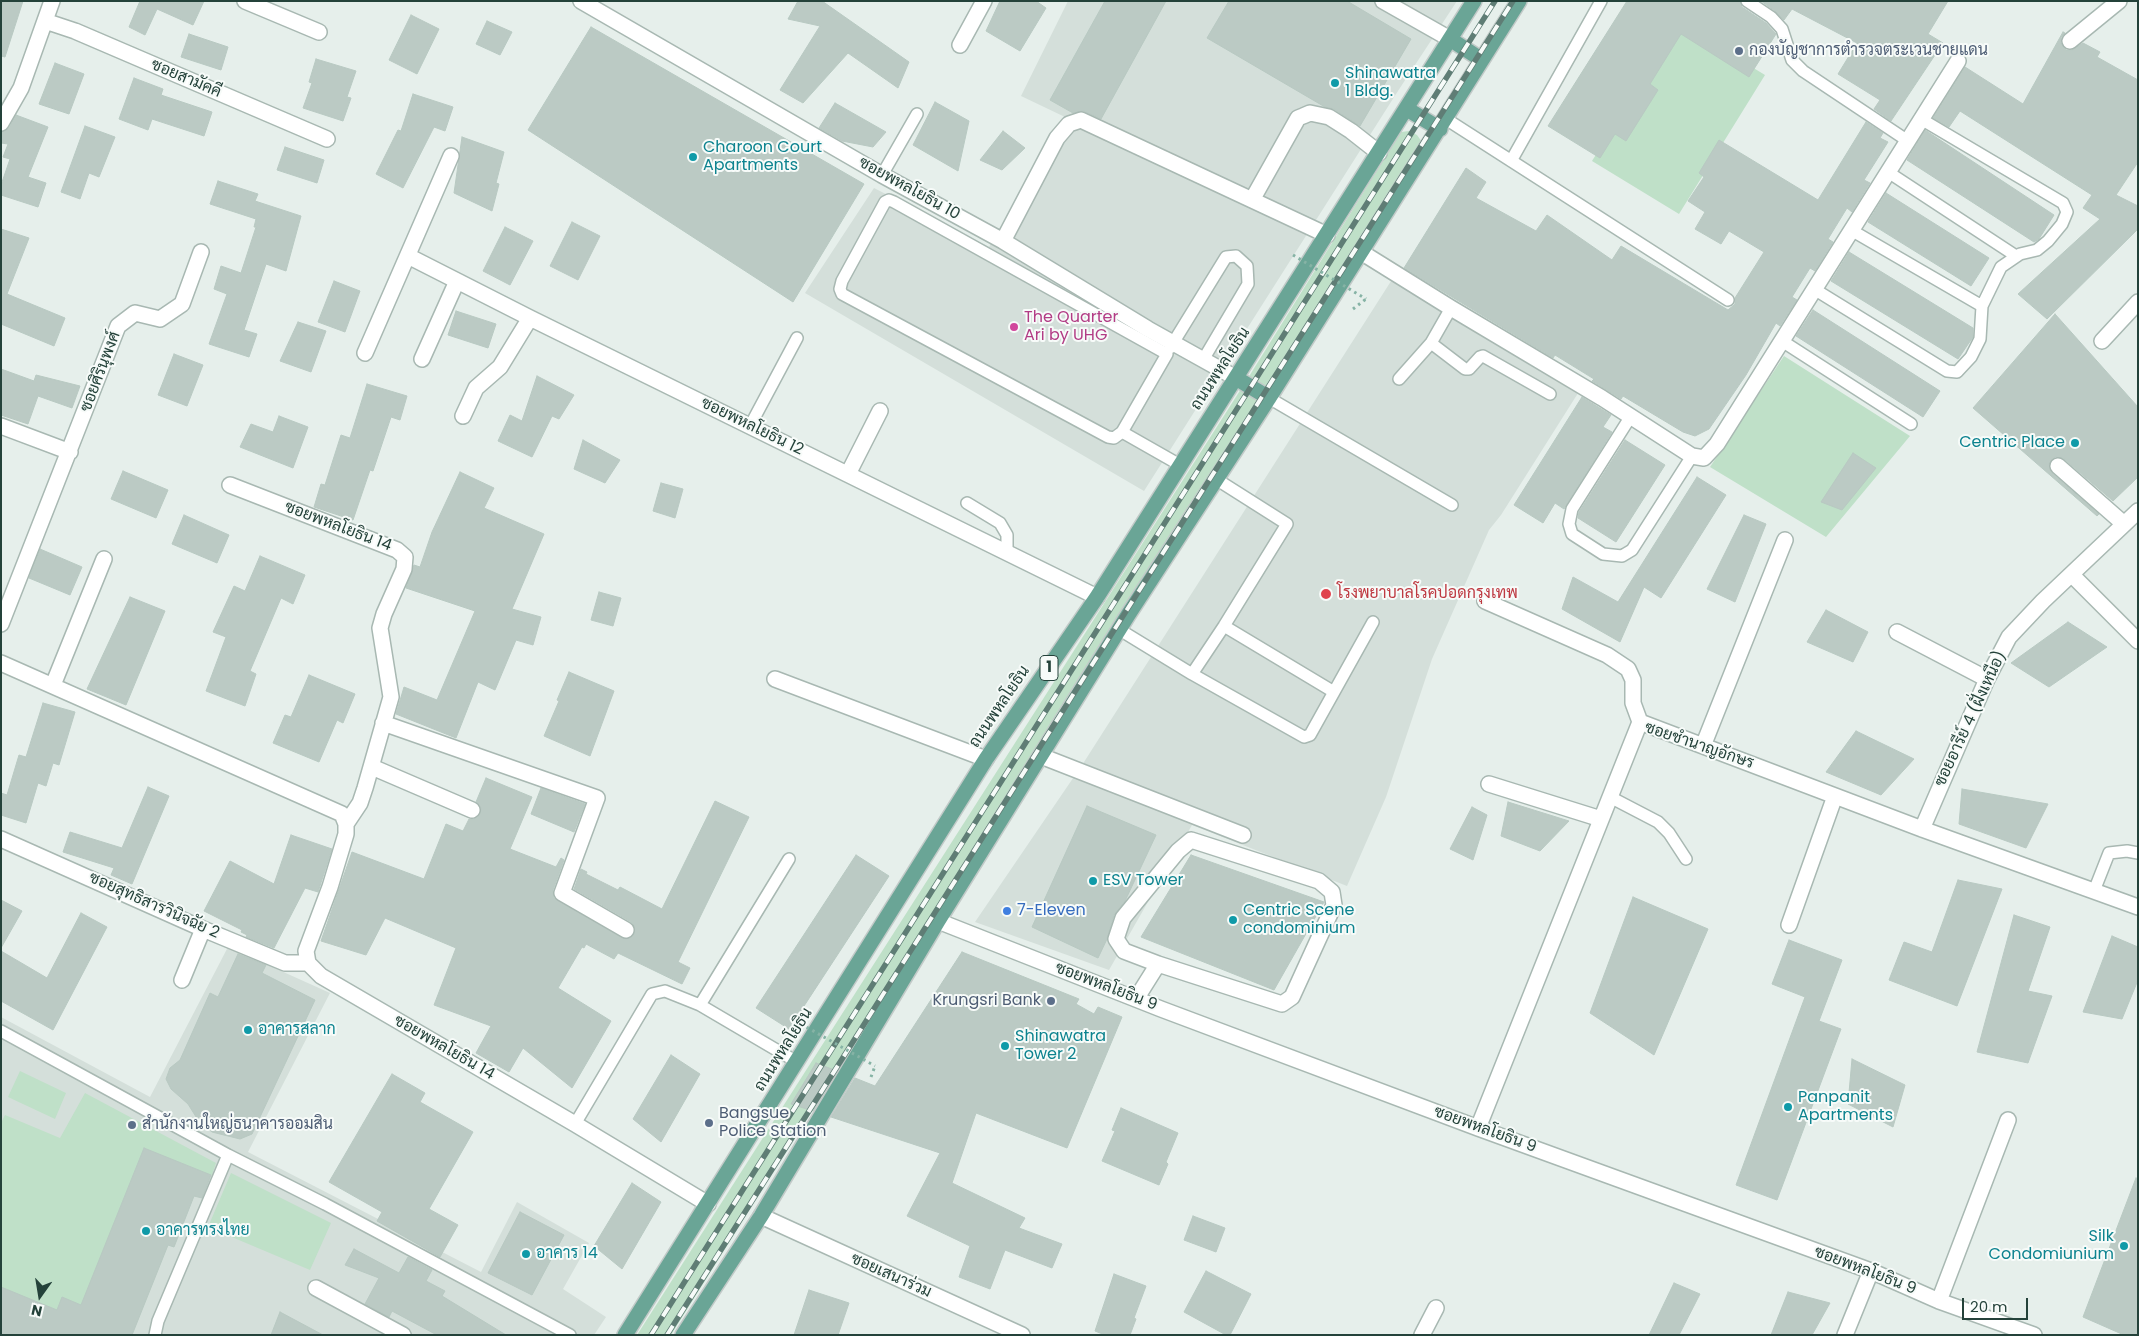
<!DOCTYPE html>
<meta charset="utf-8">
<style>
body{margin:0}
#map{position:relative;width:2139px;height:1336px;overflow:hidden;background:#e6efeb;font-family:Poppins,sans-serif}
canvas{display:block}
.frame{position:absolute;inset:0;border:2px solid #24423a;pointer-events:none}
.north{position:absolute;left:15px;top:1271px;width:50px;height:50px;-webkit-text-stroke:4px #f7fbf9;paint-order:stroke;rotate:193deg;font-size:14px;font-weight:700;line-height:20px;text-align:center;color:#24423a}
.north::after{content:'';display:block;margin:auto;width:18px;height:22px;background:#24423a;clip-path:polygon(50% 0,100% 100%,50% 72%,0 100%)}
.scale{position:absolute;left:1962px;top:1298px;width:66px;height:22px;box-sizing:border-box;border:2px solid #24423a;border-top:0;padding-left:6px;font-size:15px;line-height:18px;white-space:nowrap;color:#24423a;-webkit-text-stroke:4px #f7fbf9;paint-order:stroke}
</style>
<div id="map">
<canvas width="2139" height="1336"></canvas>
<div class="frame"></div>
<div class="north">N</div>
<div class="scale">20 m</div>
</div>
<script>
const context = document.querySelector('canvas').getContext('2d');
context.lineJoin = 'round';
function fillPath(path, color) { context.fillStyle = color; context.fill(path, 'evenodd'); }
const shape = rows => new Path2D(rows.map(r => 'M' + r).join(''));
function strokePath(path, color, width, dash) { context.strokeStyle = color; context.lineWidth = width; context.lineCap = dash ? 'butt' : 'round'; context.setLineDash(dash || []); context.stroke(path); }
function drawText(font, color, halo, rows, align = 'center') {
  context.font = font + ' Poppins,Sarabun,sans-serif'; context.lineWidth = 4; context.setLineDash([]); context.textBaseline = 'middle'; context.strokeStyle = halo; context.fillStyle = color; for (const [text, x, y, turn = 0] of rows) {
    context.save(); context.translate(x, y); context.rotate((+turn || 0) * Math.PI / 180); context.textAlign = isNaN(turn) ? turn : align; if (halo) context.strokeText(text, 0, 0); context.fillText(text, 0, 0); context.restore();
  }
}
fillPath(shape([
 [1068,1,1457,1,1396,94,1144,491,805,293,874,188,989,247,1065,117,1021,96],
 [1393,278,1580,390,1501,515,1489,530,1432,659,1386,797,1347,886,1192,825,1109,970,975,922,1084,762],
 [228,947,330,993,248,1152,481,1272,517,1202,589,1243,563,1289,606,1317,594,1335,1,1335,1,1017,150,1097]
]), '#d4dfda');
fillPath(shape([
 [1678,22,1765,75,1679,214,1592,161],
 [1409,131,1417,135,1422,142,1093,660,671,1335,637,1335,1248,378,1401,132],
 [1784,356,1910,436,1826,537,1710,467],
 [20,1071,66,1093,55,1119,8,1097],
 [85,1093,216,1163,212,1175,181,1180,81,1305,1,1335,1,1123,5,1115,60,1138],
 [231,1173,331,1223,310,1270,208,1227]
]), '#bfe0c8');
const building = shape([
 [1,1,23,1,5,57,1,56,1,1],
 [140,1,204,1,193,25,157,9,145,35,129,27,140,1],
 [798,1,822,1,909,62,898,88,848,53,803,103,780,90,820,26,788,19,798,1],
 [1000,1,1036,1,1046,8,1020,51,986,31,1000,1],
 [1105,1,1166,1,1101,119,1084,111,1073,113,1050,100,1105,1],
 [1229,1,1347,1,1411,39,1360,126,1334,109,1325,107,1207,38,1229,1],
 [1627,1,1740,1,1742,7,1766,23,1776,34,1749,77,1681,34,1650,84,1658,90,1626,141,1615,134,1600,158,1548,126,1627,1],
 [1761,1,1948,1,1928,34,1943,43,1891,121,1874,109,1880,100,1838,74,1857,43,1792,9,1784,20,1775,11,1761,1],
 [411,15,439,29,417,74,389,60,411,15],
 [487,21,512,32,500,55,476,44,487,21],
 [591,27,864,184,793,302,528,130,591,27],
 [2063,32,2065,33,2061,37,2061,43,2066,50,2072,50,2083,43,2100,52,2097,57,2138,80,2138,162,2116,195,2138,206,2138,229,2047,319,2018,294,2100,219,2083,208,2092,195,1960,111,1949,127,1933,118,1965,67,2023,104,2063,32],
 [189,34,228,47,221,70,181,57,189,34],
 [316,59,356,71,347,97,351,98,343,121,303,108,312,83,309,82,316,59],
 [55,63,84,74,69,114,39,104,55,63],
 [134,78,163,89,161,95,212,112,204,136,152,119,148,130,119,119,134,78],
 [413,94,453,107,445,131,434,127,403,188,376,174,398,130,401,131,413,94],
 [935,102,969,121,958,171,913,145,935,102],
 [835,103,886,132,873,147,842,141,819,128,835,103],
 [16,115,48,127,28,177,46,183,38,207,1,195,1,185,10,159,3,157,8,144,1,143,1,132,9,128,16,115],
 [1866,122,1883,133,1880,138,1888,142,1864,180,1870,183,1852,212,1847,208,1828,239,1833,242,1815,271,1810,268,1792,297,1797,300,1780,326,1776,323,1746,375,1709,429,1695,436,1683,432,1623,396,1621,399,1592,381,1594,379,1555,355,1553,358,1404,268,1466,168,1486,182,1476,198,1536,231,1547,215,1612,260,1621,246,1728,310,1735,304,1735,298,1764,252,1729,231,1721,244,1695,229,1705,212,1688,201,1704,177,1699,173,1719,140,1818,200,1866,122],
 [85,126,115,137,99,177,89,173,80,199,61,192,85,126],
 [1925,130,2054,215,2039,239,2034,242,1907,160,1925,130],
 [1003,131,1025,148,1002,170,980,160,1003,131],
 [462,137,504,152,496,183,499,184,492,211,454,193,462,137],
 [285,147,324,160,317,183,277,170,285,147],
 [218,181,258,194,255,201,301,216,286,271,266,264,244,330,257,334,249,357,209,344,227,294,214,289,221,266,241,273,256,227,254,227,256,219,210,204,218,181],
 [1886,193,1989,258,1971,286,1868,222,1886,193],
 [572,222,600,236,578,280,550,266,572,222],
 [505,227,533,241,510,285,483,271,505,227],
 [1,229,29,238,7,294,65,318,54,346,1,324,1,229],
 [1849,252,1973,328,1973,337,1958,359,1831,281,1849,252],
 [334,281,360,291,345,332,318,322,334,281],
 [1813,310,1940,391,1923,417,1796,336,1813,310],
 [456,311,496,324,488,348,448,335,456,311],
 [2055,314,2138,407,2138,477,2113,501,2064,459,2055,457,2049,464,2052,473,2099,514,2097,516,1973,408,2055,314],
 [298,322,326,331,311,372,280,361,298,322],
 [174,354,203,365,187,406,158,395,174,354],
 [1,369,34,381,36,375,80,386,72,408,38,396,28,424,1,415,1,369],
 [537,376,574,395,559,419,552,416,532,457,498,441,510,415,522,421,537,376],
 [367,384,407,396,400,420,391,417,373,471,370,470,353,520,314,507,321,484,325,485,341,435,350,438,367,384],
 [1582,397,1611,415,1603,427,1612,432,1564,509,1555,503,1543,523,1514,505,1582,397],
 [279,416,308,427,293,468,240,447,251,424,273,432,279,416],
 [583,440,620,460,605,483,574,469,583,440],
 [1625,440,1665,465,1616,542,1578,518,1579,512,1625,440],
 [1853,453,1876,468,1842,510,1821,502,1853,453],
 [123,471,168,490,156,518,111,499,123,471],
 [460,472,494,488,484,508,544,534,512,609,541,617,533,645,516,640,495,690,478,682,456,738,396,714,404,687,437,700,475,611,406,588,414,565,420,567,432,532,460,472],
 [1697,477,1726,495,1661,598,1644,587,1620,642,1562,609,1573,577,1618,602,1697,477],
 [661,483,683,489,675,518,653,511,661,483],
 [184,515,229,535,217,563,172,544,184,515],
 [1744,515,1766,524,1735,602,1707,589,1744,515],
 [40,549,82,567,70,595,29,578,40,549],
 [260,556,305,575,293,604,281,598,250,671,256,674,245,706,206,691,226,637,213,632,234,586,245,591,260,556],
 [599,592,621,598,613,626,591,620,599,592],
 [130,597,165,611,126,705,87,689,130,597],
 [1826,610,1868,632,1853,662,1807,642,1826,610],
 [2068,622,2107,647,2049,687,2011,663,2068,622],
 [569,672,614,691,590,756,544,736,559,701,557,700,569,672],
 [309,675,355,694,343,723,337,720,319,762,273,743,285,715,291,717,309,675],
 [43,703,75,712,59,765,53,763,46,786,38,783,26,823,1,815,1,793,7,795,19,755,26,757,43,703],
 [1856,731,1914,759,1881,795,1826,772,1856,731],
 [486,778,532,797,510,849,556,867,561,858,564,860,553,890,554,898,626,939,634,934,634,926,631,922,574,889,581,869,587,872,586,874,618,890,620,887,662,909,715,801,749,817,678,962,690,968,682,984,618,953,614,959,586,944,584,948,582,947,558,988,611,1021,572,1088,523,1048,509,1072,476,1053,491,1026,434,1005,456,948,385,918,366,955,321,941,352,852,424,879,446,824,463,831,469,819,474,819,480,814,481,808,476,802,486,778],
 [148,787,169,796,132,884,111,875,114,868,63,852,70,832,122,848,148,787],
 [541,788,585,804,574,832,531,814,541,788],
 [1962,789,2048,804,2026,848,1959,824,1962,789],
 [1508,802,1569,821,1540,851,1501,836,1508,802],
 [1087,806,1156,835,1125,901,1114,915,1107,939,1098,958,1032,927,1087,806],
 [1472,807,1487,815,1473,860,1450,849,1472,807],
 [291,835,332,849,318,892,305,888,274,948,246,937,247,935,241,932,242,930,204,911,230,861,274,884,291,835],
 [856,855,889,876,789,1029,756,1008,856,855],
 [1191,855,1324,902,1274,990,1141,937,1191,855],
 [1958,880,2002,889,1957,1006,1889,980,1904,942,1932,952,1958,880],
 [1633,897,1708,929,1654,1055,1590,1013,1633,897],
 [1,900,22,911,1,948,1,900],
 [81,913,107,927,53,1030,1,1001,1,951,47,978,81,913],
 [2014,915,2050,927,2028,991,2052,996,2028,1063,1977,1052,2014,915],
 [2112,936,2138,947,2138,980,2122,1019,2083,1012,2112,936],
 [1789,940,1842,960,1819,1021,1841,1029,1777,1200,1736,1185,1805,997,1772,984,1789,940],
 [962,952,1079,999,1076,1004,1094,1014,1098,1007,1122,1017,1067,1148,976,1113,952,1183,1025,1218,1019,1228,1062,1244,1052,1268,1005,1250,990,1289,959,1277,970,1246,907,1216,940,1153,831,1117,855,1078,875,1086,962,952],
 [238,954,266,965,262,973,315,1000,252,1134,240,1139,212,1132,198,1120,188,1104,171,1089,166,1079,170,1068,180,1060,210,993,218,997,238,954],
 [671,1055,700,1074,661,1142,633,1119,671,1055],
 [1852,1059,1905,1085,1893,1127,1848,1104,1852,1059],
 [816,1063,837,1071,813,1111,791,1104,816,1063],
 [392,1074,425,1093,420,1102,473,1132,429,1209,458,1225,440,1257,377,1221,382,1212,329,1182,392,1074],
 [1121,1108,1178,1133,1166,1162,1168,1164,1159,1185,1102,1161,1115,1131,1112,1130,1121,1108],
 [144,1148,211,1175,202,1198,194,1196,174,1247,168,1245,132,1335,1,1335,1,1287,57,1310,62,1297,81,1305,144,1148],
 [2136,1178,2138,1179,2138,1335,2124,1335,2083,1317,2136,1178],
 [632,1183,661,1202,622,1269,594,1246,632,1183],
 [520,1212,564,1235,532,1295,488,1273,520,1212],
 [1193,1216,1225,1228,1216,1252,1184,1240,1193,1216],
 [354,1249,399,1273,408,1257,432,1270,426,1281,445,1291,442,1296,506,1335,437,1335,392,1311,389,1317,365,1304,379,1278,345,1265,354,1249],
 [1206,1271,1251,1294,1230,1335,1226,1335,1184,1312,1206,1271],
 [1114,1274,1146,1286,1134,1318,1136,1319,1130,1335,1105,1335,1095,1331,1114,1274],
 [1674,1283,1700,1294,1679,1335,1649,1335,1674,1283],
 [809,1290,849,1303,838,1335,794,1335,809,1290],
 [1788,1292,1830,1303,1812,1335,1771,1335,1788,1292],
 [280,1312,323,1335,271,1335,280,1312]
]);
fillPath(building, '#bbcac4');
strokePath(building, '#b8c9c2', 1);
const service = shape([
 [1747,1,1771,17,1782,29,1792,60,1803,71,1908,141],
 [1446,119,1728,300],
 [1511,161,1601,1],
 [1888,172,2016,256],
 [882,175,917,114],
 [1851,230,1982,306],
 [1814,289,1947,371,1957,372,1971,357,1980,339,1982,306,2001,267,2020,254,2037,250,2048,241,2062,224,2067,212,2063,203,1921,119],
 [1782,341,1911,424],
 [1431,343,1465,369,1469,369,1480,357,1483,356,1550,394],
 [1170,348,1226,257,1236,256,1247,266,1248,284,1203,360],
 [1399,379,1431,343,1451,308],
 [1269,398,1452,505],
 [1631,416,1572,509,1569,524,1572,534,1603,554,1622,556,1632,550,1692,456],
 [750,426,797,338],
 [1122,432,1114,438,1108,437,842,294,840,289,842,281,885,202,889,200,894,202,1167,354,1122,432,1180,465],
 [967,503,1000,523,1007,535,1007,552],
 [1224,626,1334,692],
 [1120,630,1192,674,1224,626,1287,524,1216,479],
 [1192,674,1304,737,1310,735,1373,622],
 [1610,797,1658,822,1669,833,1686,859],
 [789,859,700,1005,797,1062],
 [2094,891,2109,853,2127,851,2138,853],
 [1,1031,228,1155,325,1204,570,1335],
 [575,1124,652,994,665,991,700,1005],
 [155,1335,158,1321,228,1155]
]);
const minor = shape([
 [245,1,319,32],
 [581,1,882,175,1003,241,1148,329,1236,378],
 [1383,1,1450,39],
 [45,21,75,31,327,139],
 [2070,41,2119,1],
 [960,45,984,1],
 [1,123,21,88,52,1],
 [1252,200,1298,118,1303,116,1310,113,1329,117,1351,131,1379,153],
 [1003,241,1057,138,1069,124,1081,120,1327,235],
 [1361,252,1451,308,1602,398,1692,456,1704,458,1717,444,1958,61],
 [408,256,530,318,1097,597],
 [2102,341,2138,302],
 [365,353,451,156],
 [422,359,457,281],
 [463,416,476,388,500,367,530,318],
 [1,426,70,452],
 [2058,466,2124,524],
 [848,474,880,411],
 [230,485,397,550,405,557,404,569,384,614,380,628,391,697,365,788,360,803,346,824],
 [2072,575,2138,641],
 [1485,601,1607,655,1628,669,1633,680,1633,703,1640,722],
 [1,624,118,326,135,313,160,319,182,304,201,252],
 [1897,632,1987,679],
 [1,663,342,814,346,824,346,834,330,887,306,951,308,963,321,976,575,1124,708,1204],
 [775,679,986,759],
 [53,685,104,559],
 [1640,722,1922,829,2138,907],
 [383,723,597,798,562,893,626,930],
 [1703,746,1785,540],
 [1041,756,1243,835],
 [372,767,472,810],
 [1489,784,1601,819],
 [1922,829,1987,679,2009,637,2043,601,2138,511],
 [1,839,203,929,285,963,308,963],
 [1191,840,1319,881,1332,892,1334,905,1292,997,1282,1004,1158,964,1124,951,1116,939,1123,918,1178,851,1191,840],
 [938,921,1161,1009,1478,1128,1871,1271,1939,1301,2034,1335],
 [1789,925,1835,796],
 [182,980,203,929],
 [1136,999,1158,964],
 [1478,1128,1640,722],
 [316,1288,403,1335],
 [1939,1301,2008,1120],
 [1422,1335,1436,1308],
 [1845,1335,1871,1271]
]);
const tertiary = shape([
 [761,1216,1022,1335]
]);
const primary = shape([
 [1450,39,1482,60],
 [1407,109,1440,129],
 [1236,378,1269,398],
 [625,1335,986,759,1097,597,1474,1],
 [683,1335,761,1216,938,921,1128,615,1269,398,1519,1]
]);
strokePath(service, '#a8b8b2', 14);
strokePath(minor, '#a8b8b2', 18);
strokePath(tertiary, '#a8b8b2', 18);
strokePath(primary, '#c2cac8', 18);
strokePath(shape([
 [1353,309,1366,299],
 [871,1077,875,1066]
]), '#86b3a5', 3, [2.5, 4]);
strokePath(service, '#fff', 11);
strokePath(minor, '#fff', 15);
strokePath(tertiary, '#fff', 15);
strokePath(primary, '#6aa596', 15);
const rail = shape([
 [651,1335,1495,1],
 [667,1335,1513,1]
]);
strokePath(rail, '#5f7d75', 5.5);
strokePath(rail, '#f7fbf9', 4, [11]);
strokePath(shape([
 [1293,255,1366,299],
 [801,1024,875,1066]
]), '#86b3a5', 3, [2.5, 4]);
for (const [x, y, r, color] of [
 [1739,51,5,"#5c6f8a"],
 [1335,83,5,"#0f9aa8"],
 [693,157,5,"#0f9aa8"],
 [1014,327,5,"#d1479c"],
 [2075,443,5,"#0f9aa8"],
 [1326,594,6,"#e0444e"],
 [1093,881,5,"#0f9aa8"],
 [1007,911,5,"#3f7fe0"],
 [1233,920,5,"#0f9aa8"],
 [1051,1001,5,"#5c6f8a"],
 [248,1030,5,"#0f9aa8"],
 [1005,1046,5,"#0f9aa8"],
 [1788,1107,5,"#0f9aa8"],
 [709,1123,5,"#5c6f8a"],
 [132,1125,5,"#5c6f8a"],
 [146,1231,5,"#0f9aa8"],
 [2124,1246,5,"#0f9aa8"],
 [526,1254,5,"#0f9aa8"]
]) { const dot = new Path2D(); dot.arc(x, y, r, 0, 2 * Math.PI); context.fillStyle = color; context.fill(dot); strokePath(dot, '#f7fbf9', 2); }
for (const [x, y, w] of [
 [1049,668,18]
]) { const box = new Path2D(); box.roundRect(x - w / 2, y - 12.5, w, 25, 4); context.fillStyle = '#f7fbf9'; context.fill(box); strokePath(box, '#24423a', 1); }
drawText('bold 15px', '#24423a', null, [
 ["1",1049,668]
]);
drawText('16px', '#4e5e75', '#f7fbf9', [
 ["กองบัญชาการตำรวจตระเวนชายแดน",1749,51],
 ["Krungsri Bank",1041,1001,"right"],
 ["Bangsue",719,1114],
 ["Police Station",719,1132],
 ["สำนักงานใหญ่ธนาคารออมสิน",142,1125]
], 'left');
drawText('16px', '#0d838f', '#f7fbf9', [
 ["Shinawatra",1345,74],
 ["1 Bldg.",1345,92],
 ["Charoon Court",703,148],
 ["Apartments",703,166],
 ["Centric Place",2065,443,"right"],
 ["ESV Tower",1103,881],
 ["Centric Scene",1243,911],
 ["condominium",1243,929],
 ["อาคารสลาก",258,1030],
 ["Shinawatra",1015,1037],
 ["Tower 2",1015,1055],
 ["Panpanit",1798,1098],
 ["Apartments",1798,1116],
 ["อาคารทรงไทย",156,1231],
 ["Silk",2114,1237,"right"],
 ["Condomiunium",2114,1255,"right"],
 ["อาคาร 14",536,1254]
], 'left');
drawText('16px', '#24423a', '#f7fbf9', [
 ["ซอยสามัคคี",186,79,23],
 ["ซอยพหลโยธิน 10",909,189,29],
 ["ถนนพหลโยธิน",1221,369,-57],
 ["ซอยศิรินุพงศ์",101,372,-69],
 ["ซอยพหลโยธิน 12",752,427,26],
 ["ซอยพหลโยธิน 14",338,527,21],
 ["ถนนพหลโยธิน",1000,707,-56],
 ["ซอยอารีย์ 4 (ฝั่งเหนือ)",1971,719,-65],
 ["ซอยชำนาญอักษร",1699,746,19],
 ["ซอยสุทธิสารวินิจฉัย 2",154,906,24],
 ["ซอยพหลโยธิน 9",1106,987,21],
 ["ซอยพหลโยธิน 14",444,1048,30],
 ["ถนนพหลโยธิน",784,1050,-58],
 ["ซอยพหลโยธิน 9",1485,1130,20],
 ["ซอยพหลโยธิน 9",1865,1271,21],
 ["ซอยเสนาร่วม",891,1276,24]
]);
drawText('16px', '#b23c85', '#f7fbf9', [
 ["The Quarter",1024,318],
 ["Ari by UHG",1024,336]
], 'left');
drawText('16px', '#be3a42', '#f7fbf9', [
 ["โรงพยาบาลโรคปอดกรุงเทพ",1337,594]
], 'left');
drawText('16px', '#366cbe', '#f7fbf9', [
 ["7-Eleven",1017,911]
], 'left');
</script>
